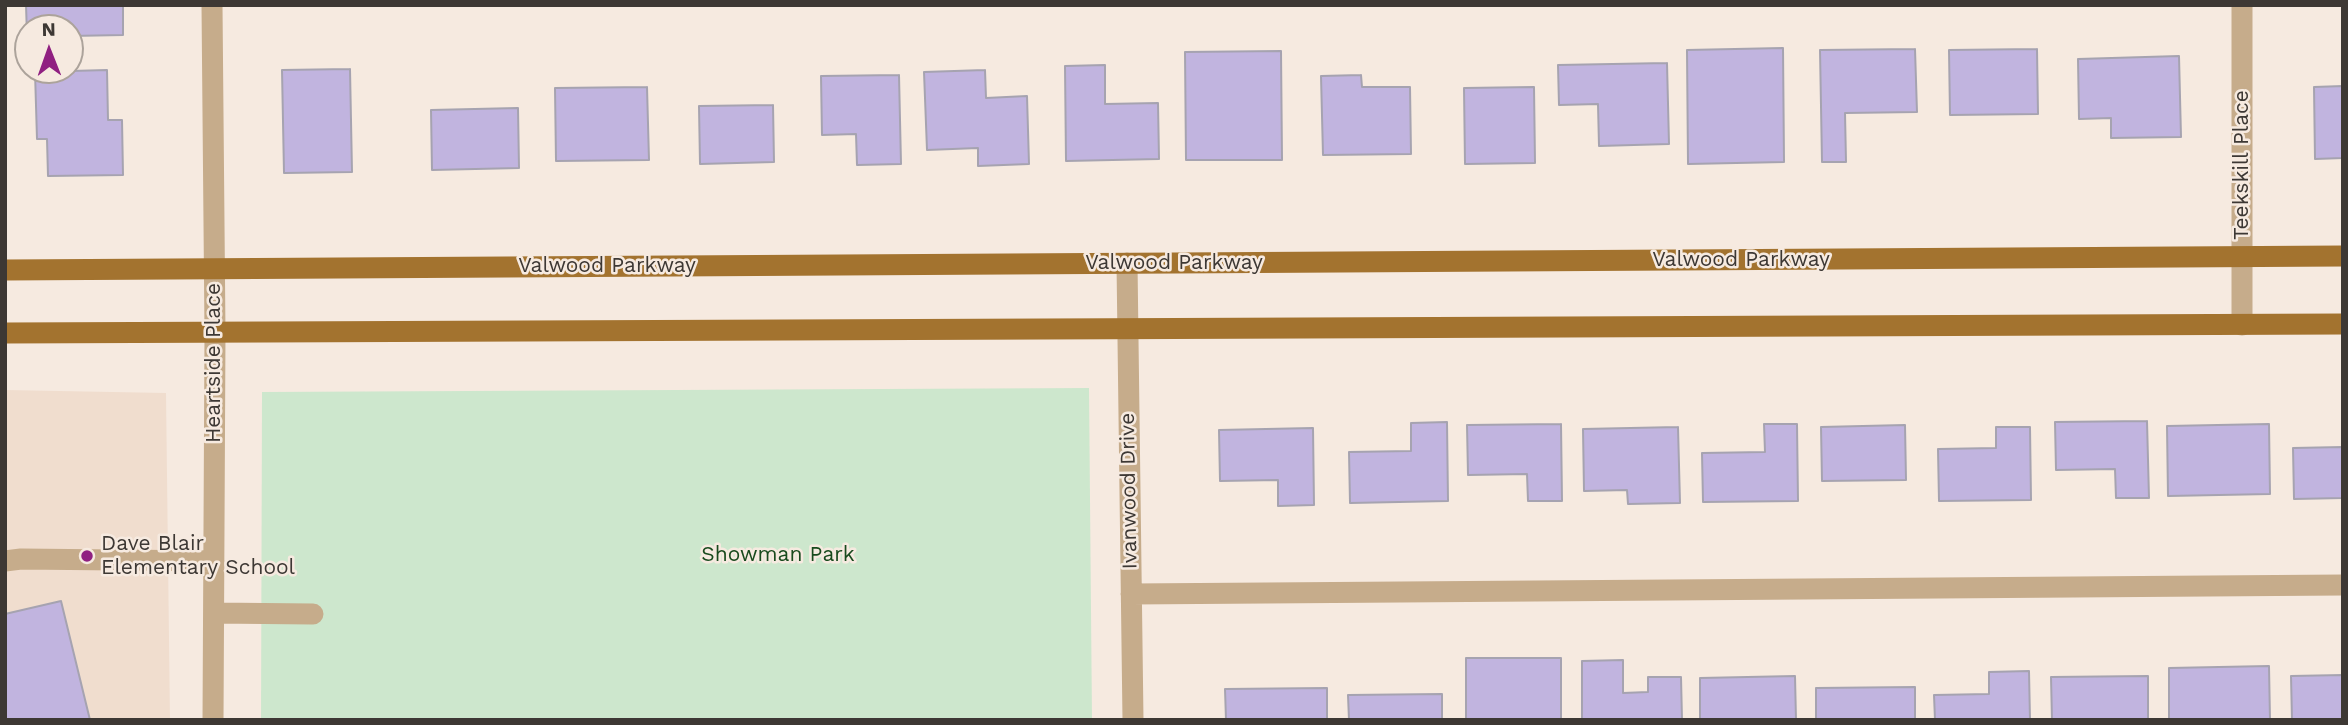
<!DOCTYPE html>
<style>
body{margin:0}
#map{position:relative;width:2348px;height:725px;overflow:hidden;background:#f6eae0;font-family:"Work Sans",sans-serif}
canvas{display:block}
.frame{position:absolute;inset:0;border:7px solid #3d3834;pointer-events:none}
.north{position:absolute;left:14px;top:14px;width:70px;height:70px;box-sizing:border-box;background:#f6eae0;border:2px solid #aca39b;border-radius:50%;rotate:359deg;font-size:19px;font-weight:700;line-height:28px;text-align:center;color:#3d3834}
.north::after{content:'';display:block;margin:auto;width:24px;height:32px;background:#902081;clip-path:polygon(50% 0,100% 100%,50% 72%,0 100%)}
</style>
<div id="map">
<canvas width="2348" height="725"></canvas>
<div class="frame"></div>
<div class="north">N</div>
</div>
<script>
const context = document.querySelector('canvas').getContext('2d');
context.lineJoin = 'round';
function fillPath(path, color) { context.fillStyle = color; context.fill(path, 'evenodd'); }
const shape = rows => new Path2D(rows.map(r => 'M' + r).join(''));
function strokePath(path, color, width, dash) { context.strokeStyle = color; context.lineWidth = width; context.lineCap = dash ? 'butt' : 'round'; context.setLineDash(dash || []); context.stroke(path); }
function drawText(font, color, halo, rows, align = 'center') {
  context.font = font + ' "Work Sans",sans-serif'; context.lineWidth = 5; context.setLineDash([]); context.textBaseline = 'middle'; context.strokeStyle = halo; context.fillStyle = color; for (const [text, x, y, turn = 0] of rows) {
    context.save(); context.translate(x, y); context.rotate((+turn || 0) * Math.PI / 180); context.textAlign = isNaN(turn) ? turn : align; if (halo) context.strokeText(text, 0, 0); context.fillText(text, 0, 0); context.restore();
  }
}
fillPath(shape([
 [5,390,166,393,170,720,5,720]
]), '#f0ddce');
fillPath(shape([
 [1089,388,1092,720,261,720,262,392]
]), '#cde7cd');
const building = shape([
 [26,5,123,5,123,35,70,36,70,28,28,28,27,36,26,5],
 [1783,48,1784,162,1688,164,1687,50,1783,48],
 [1915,49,1917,112,1845,113,1846,162,1822,162,1820,50,1915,49],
 [2037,49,2038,114,1950,115,1949,50,2037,49],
 [1281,51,1282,160,1186,160,1185,52,1281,51],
 [2179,56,2181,137,2111,138,2111,118,2079,119,2078,59,2179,56],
 [1667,63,1669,144,1599,146,1598,104,1559,105,1558,65,1667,63],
 [1105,65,1105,104,1158,103,1159,159,1066,161,1065,66,1105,65],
 [350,69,352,172,284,173,282,70,350,69],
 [107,70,108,120,122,120,123,175,48,176,47,139,37,139,35,72,107,70],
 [985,70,986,98,1027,96,1029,164,978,166,978,148,927,150,924,72,985,70],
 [899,75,901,164,857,165,856,134,822,135,821,76,899,75],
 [1361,75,1362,87,1410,87,1411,154,1323,155,1321,76,1361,75],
 [2343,86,2343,158,2315,159,2314,87,2343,86],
 [647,87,649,160,556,161,555,88,647,87],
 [1534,87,1535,163,1465,164,1464,88,1534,87],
 [773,105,774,162,700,164,699,106,773,105],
 [518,108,519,168,432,170,431,110,518,108],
 [2147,421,2149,498,2116,498,2115,469,2056,470,2055,422,2147,421],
 [1447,422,1448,501,1350,503,1349,452,1411,451,1411,423,1447,422],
 [1561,424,1562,501,1528,501,1527,474,1468,475,1467,425,1561,424],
 [1764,424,1797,424,1798,501,1703,502,1702,453,1765,452,1764,424],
 [2269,424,2270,494,2168,496,2167,426,2269,424],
 [1905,425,1906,480,1822,481,1821,427,1905,425],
 [1678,427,1680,503,1628,504,1627,490,1584,491,1583,429,1678,427],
 [1996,427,2030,427,2031,500,1939,501,1938,449,1996,448,1996,427],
 [1313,428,1314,505,1278,506,1278,480,1220,481,1219,430,1313,428],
 [2343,447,2343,498,2294,499,2293,448,2343,447],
 [61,601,90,720,5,720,5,614,61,601],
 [1466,658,1561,658,1561,720,1466,720,1466,658],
 [1623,660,1623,693,1648,692,1648,677,1681,677,1682,720,1582,720,1582,661,1623,660],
 [2269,666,2270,720,2169,720,2169,668,2269,666],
 [2029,671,2030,720,1935,720,1934,695,1989,694,1989,672,2029,671],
 [2343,675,2343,720,2292,720,2291,676,2343,675],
 [1795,676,1796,720,1700,720,1700,678,1795,676],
 [2148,676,2148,720,2052,720,2051,677,2148,676],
 [1915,687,1915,720,1816,720,1816,688,1915,687],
 [1327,688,1327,720,1226,720,1225,689,1327,688],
 [1442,694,1442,720,1349,720,1348,695,1442,694]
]);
fillPath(building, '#c1b4df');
strokePath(building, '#a6a3b0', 2);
strokePath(shape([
 [212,5,215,333,213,720],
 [1127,263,1133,720],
 [2242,325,2242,5],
 [5,561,21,559,214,561],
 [1131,594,2343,585],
 [214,613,313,614]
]), '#c6ac8b', 21);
strokePath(shape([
 [5,270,2343,256],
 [5,333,2343,324]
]), '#a3732f', 21);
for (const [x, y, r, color] of [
 [87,556,7,"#902081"]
]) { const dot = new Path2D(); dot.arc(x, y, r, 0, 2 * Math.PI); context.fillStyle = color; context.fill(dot); strokePath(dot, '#f6eae0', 2.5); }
drawText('21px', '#3d3834', '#f6eae0', [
 ["Teekskill Place",2242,165,-90],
 ["Valwood Parkway",1741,260],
 ["Valwood Parkway",1174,263],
 ["Valwood Parkway",607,266],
 ["Heartside Place",214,363,-90],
 ["Ivanwood Drive",1129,491,-91]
]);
drawText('21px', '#3d3834', '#f6eae0', [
 ["Dave Blair",101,544],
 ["Elementary School",101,568]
], 'left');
drawText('21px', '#184a1d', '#f6eae0', [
 ["Showman Park",778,555]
]);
</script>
